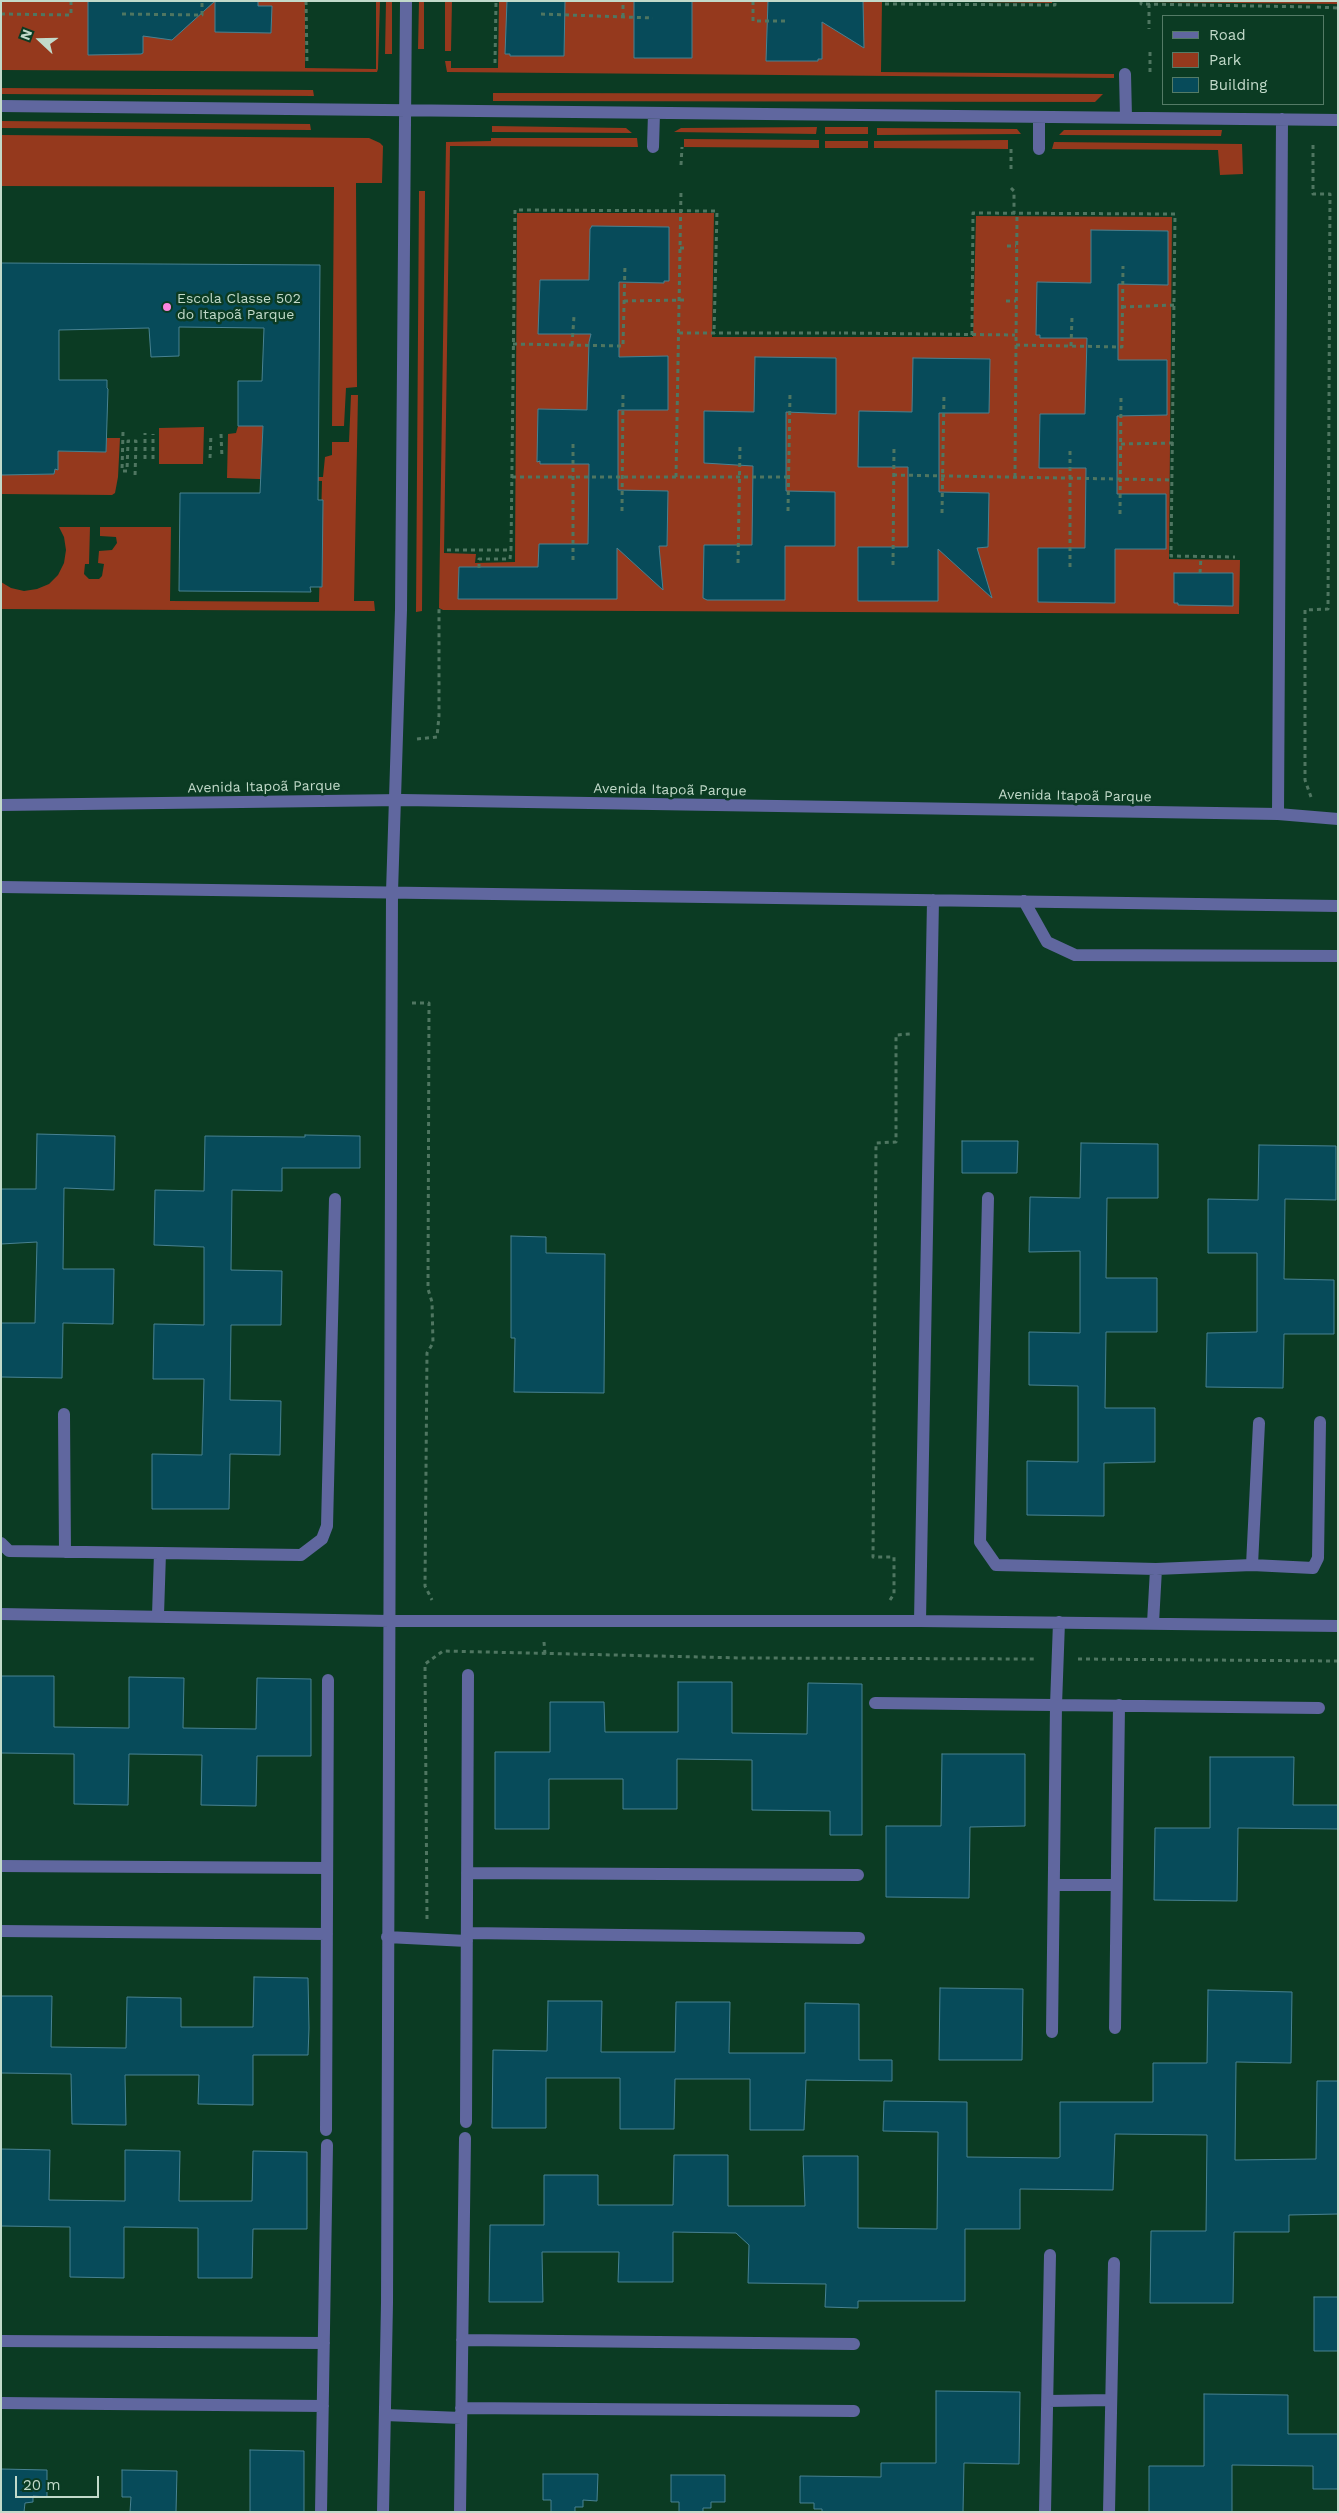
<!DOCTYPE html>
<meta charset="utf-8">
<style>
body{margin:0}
#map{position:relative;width:1339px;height:2513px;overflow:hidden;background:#0b3b23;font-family:"Work Sans",sans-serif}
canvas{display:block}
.frame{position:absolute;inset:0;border:2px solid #c2daca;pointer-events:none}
.legend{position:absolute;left:1162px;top:15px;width:162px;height:90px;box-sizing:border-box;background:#0b3b23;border:1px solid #547b66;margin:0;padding:6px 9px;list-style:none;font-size:15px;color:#c2daca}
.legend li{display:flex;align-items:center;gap:10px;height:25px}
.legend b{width:25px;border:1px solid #547b66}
.north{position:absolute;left:15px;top:15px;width:50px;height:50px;-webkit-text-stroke:4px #0b3b23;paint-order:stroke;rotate:291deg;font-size:14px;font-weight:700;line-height:20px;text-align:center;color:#c2daca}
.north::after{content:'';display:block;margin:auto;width:18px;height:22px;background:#c2daca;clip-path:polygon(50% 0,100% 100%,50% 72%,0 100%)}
.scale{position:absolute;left:15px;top:2476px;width:84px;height:22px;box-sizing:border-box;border:2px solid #c2daca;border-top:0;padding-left:6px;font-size:15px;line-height:18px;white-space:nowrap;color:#c2daca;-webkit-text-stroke:4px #0b3b23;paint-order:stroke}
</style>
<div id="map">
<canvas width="1339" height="2513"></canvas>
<div class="frame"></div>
<ul class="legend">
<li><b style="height:6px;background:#60679f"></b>Road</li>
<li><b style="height:14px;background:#95391d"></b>Park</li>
<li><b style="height:14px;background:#074b5a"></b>Building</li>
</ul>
<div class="north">N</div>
<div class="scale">20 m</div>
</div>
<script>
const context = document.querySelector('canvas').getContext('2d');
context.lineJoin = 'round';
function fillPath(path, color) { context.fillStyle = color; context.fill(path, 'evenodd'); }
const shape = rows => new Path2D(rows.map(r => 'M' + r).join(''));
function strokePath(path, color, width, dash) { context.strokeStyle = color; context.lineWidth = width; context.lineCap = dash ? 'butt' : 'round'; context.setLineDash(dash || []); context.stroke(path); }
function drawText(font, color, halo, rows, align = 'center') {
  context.font = font + ' "Work Sans",sans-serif'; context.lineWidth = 5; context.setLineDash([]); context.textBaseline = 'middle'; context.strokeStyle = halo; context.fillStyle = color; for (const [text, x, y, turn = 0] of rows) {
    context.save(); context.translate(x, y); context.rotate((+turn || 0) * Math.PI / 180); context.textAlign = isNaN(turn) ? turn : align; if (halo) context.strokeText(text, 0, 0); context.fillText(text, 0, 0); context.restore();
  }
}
fillPath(shape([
 [1,1,305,1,305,68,376,69,376,1,380,1,378,69,377,72,1,70],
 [386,1,392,1,392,54,385,54],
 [419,1,424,1,424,49,418,49],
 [445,1,452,1,451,51,445,51],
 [499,1,882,1,881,72,1114,74,1114,78,447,72,445,61,451,61,451,68,498,68],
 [900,1,1052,1,1052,3],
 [1144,1,1338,1,1338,4,1144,2],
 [1,88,313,90,314,96,1,94],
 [493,93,1103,94,1095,102,493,101],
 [1,121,310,124,311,130,1,128],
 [492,126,626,128,632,133,492,132],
 [817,127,816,134,674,132,681,128],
 [825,127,868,127,868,134,825,134],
 [877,128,1017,129,1021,134,877,135],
 [1064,130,1222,130,1221,136,1059,135],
 [1,135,369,138,380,143,383,146,382,183,356,183,357,387,346,388,344,426,332,426,334,187,1,186],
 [491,138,637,138,638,147,450,146,444,553,476,554,475,563,515,562,517,213,714,213,712,337,973,337,976,216,1172,217,1169,559,1240,560,1239,614,443,610,439,608,446,142,491,141],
 [684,139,819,140,819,148,684,147],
 [1008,140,1008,149,874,148,874,141],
 [825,141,868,141,868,148,825,148],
 [1054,142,1242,144,1243,174,1220,175,1218,150,1052,149],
 [419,191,425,191,422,611,416,612],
 [351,395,358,395,354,601,374,601,375,611,1,609,1,582,11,588,24,591,37,589,49,584,58,575,64,563,66,550,64,537,59,527,90,527,89,564,85,564,84,574,89,579,99,579,102,576,104,564,98,563,99,551,112,550,117,543,116,537,100,536,100,527,171,527,170,601,319,602,322,481,227,478,228,434,236,433,238,426,263,426,261,477,323,477,325,457,332,455,332,442,349,442],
 [204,427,203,464,159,464,159,428],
 [107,438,120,438,118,477,115,493,112,495,1,494,1,475,54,474,58,451,105,452]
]), '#95391d');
const building = shape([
 [88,1,258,1,258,6,272,6,271,33,215,32,215,1,172,40,143,36,143,53,141,54,88,55,88,1],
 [507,1,565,1,564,56,510,56,510,54,505,54,507,1],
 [634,1,692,1,692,58,634,58,634,1],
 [768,1,863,1,864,48,822,22,822,59,818,59,818,61,766,61,768,1],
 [592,226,669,227,669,281,664,281,664,283,619,282,619,357,668,356,668,410,618,410,618,490,668,491,667,546,659,546,663,590,617,548,617,599,458,599,459,567,538,567,539,544,588,544,589,464,540,464,540,461,537,462,538,409,587,410,589,342,591,334,538,334,540,280,589,280,590,229,592,226],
 [1091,230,1168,231,1168,285,1118,284,1118,360,1167,360,1167,415,1117,416,1117,494,1166,494,1166,549,1115,549,1115,603,1038,602,1038,548,1085,548,1086,468,1039,468,1040,414,1085,414,1087,338,1040,338,1040,335,1036,335,1037,282,1091,283,1091,230],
 [1,263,320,265,318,500,323,500,322,587,310,587,311,592,179,591,180,493,260,493,263,426,238,426,238,381,262,381,264,328,179,327,179,356,151,357,149,328,59,330,59,380,107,380,107,388,108,389,106,452,58,451,58,470,55,469,54,474,1,475,1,263],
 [755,357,836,358,836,414,786,412,786,491,835,492,835,546,785,546,785,600,707,600,703,598,704,545,752,545,753,466,704,463,704,411,754,412,755,357],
 [913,358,990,359,989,413,939,413,939,492,989,493,988,547,977,548,992,598,938,549,938,601,858,601,858,547,908,547,908,467,858,467,859,411,912,412,913,358],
 [1174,573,1233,573,1233,606,1178,605,1178,603,1174,603,1174,573],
 [37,1134,115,1136,114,1190,64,1188,63,1269,114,1269,113,1324,63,1323,62,1378,1,1377,1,1323,35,1323,37,1242,1,1244,1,1189,36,1189,37,1134],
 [305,1135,360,1136,360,1168,282,1168,282,1191,232,1190,231,1270,282,1271,281,1325,231,1325,230,1400,281,1401,280,1455,230,1454,229,1509,152,1509,152,1454,202,1455,204,1379,153,1379,154,1324,204,1325,204,1247,154,1245,155,1190,204,1191,205,1136,305,1137,305,1135],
 [962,1141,1018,1141,1017,1173,962,1173,962,1141],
 [1081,1143,1158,1144,1158,1198,1107,1198,1106,1278,1157,1278,1157,1332,1106,1332,1105,1408,1155,1408,1155,1462,1104,1463,1104,1516,1027,1515,1027,1461,1078,1462,1078,1386,1029,1385,1029,1332,1080,1333,1080,1251,1029,1252,1030,1197,1080,1198,1081,1143],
 [1259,1145,1336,1146,1336,1200,1285,1199,1284,1279,1334,1280,1334,1334,1284,1334,1283,1388,1206,1387,1207,1333,1257,1332,1257,1253,1208,1253,1208,1199,1258,1200,1259,1145],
 [511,1236,546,1237,546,1253,605,1254,604,1393,514,1392,515,1338,511,1338,511,1236],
 [1,1676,54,1676,54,1727,129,1728,129,1677,184,1678,183,1728,256,1729,257,1678,311,1679,311,1756,257,1756,256,1806,201,1805,202,1755,129,1754,128,1805,74,1804,74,1754,1,1753,1,1676],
 [678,1682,732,1682,732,1733,807,1734,808,1683,862,1684,862,1835,830,1835,830,1811,752,1810,752,1760,677,1759,677,1809,623,1809,623,1779,549,1779,549,1829,495,1829,495,1752,550,1752,550,1702,604,1702,605,1732,678,1732,678,1682],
 [942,1754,1025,1754,1025,1826,970,1827,969,1898,886,1897,886,1826,941,1826,942,1754],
 [1210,1757,1294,1757,1293,1805,1338,1805,1338,1829,1238,1828,1237,1901,1154,1900,1155,1828,1210,1828,1210,1757],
 [254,1977,308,1978,309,2028,308,2055,253,2055,253,2105,198,2104,199,2075,125,2075,126,2125,72,2124,71,2074,1,2073,1,1996,52,1996,51,2047,126,2048,127,1997,181,1998,181,2027,253,2027,254,1977],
 [940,1988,1023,1989,1022,2060,939,2060,940,1988],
 [1208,1990,1292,1992,1291,2063,1236,2062,1235,2160,1316,2159,1317,2081,1338,2081,1338,2214,1289,2215,1289,2232,1234,2232,1233,2303,1150,2303,1151,2231,1206,2231,1207,2135,1115,2134,1113,2190,1020,2189,1020,2229,965,2229,965,2301,858,2301,858,2308,825,2307,826,2284,748,2283,749,2245,736,2233,673,2232,673,2282,618,2282,619,2252,542,2252,543,2302,489,2302,490,2225,544,2225,544,2175,598,2175,598,2205,673,2205,674,2155,728,2155,728,2206,805,2206,803,2156,858,2156,858,2228,937,2229,938,2132,883,2131,884,2101,967,2102,967,2157,1058,2158,1060,2157,1060,2102,1153,2102,1153,2063,1207,2063,1208,1990],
 [548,2001,602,2001,601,2052,675,2052,676,2002,730,2002,729,2053,805,2053,805,2003,859,2004,859,2060,892,2060,892,2081,806,2080,804,2130,750,2130,750,2079,675,2079,674,2129,620,2129,620,2078,546,2078,546,2128,492,2128,493,2050,547,2051,548,2001],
 [1,2149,50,2150,49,2200,125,2201,125,2150,180,2151,179,2201,252,2201,253,2151,307,2152,307,2229,253,2229,252,2278,198,2278,198,2228,124,2227,124,2278,70,2277,70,2227,1,2226,1,2149],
 [1314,2297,1338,2297,1338,2351,1314,2351,1314,2297],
 [936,2391,1020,2392,1019,2464,964,2463,963,2512,822,2512,822,2509,814,2509,814,2503,800,2503,800,2476,881,2477,881,2463,936,2463,936,2391],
 [1204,2394,1288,2395,1288,2434,1338,2434,1338,2489,1313,2489,1313,2466,1232,2465,1232,2512,1149,2512,1149,2466,1204,2466,1204,2394],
 [250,2450,304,2451,304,2512,250,2512,250,2450],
 [1,2469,47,2470,47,2497,33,2496,33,2502,25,2503,24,2512,1,2512,1,2469],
 [122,2470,177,2471,176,2512,130,2512,131,2497,122,2497,122,2470],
 [543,2474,598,2474,597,2501,583,2500,583,2507,575,2507,575,2512,551,2512,551,2500,543,2500,543,2474],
 [671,2475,725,2475,725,2502,711,2502,711,2508,703,2508,703,2512,679,2512,679,2502,671,2502,671,2475]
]);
fillPath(building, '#074b5a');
strokePath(building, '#488292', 1);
strokePath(shape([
 [306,1,307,65],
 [753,1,753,21,785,21],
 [1141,1,1141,4,1313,7],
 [885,4,1055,5,1055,1],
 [1149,4,1149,29],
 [1317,7,1338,8],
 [1,14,71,15,71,1],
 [122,14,202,15,202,1],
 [541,14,653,18],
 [623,17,623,1],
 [1150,52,1150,74],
 [495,63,496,1],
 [1011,149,1011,169],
 [681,165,682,147],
 [1011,188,1014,191,1014,214],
 [1007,246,1016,246],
 [680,248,688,248],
 [624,301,687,300],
 [1006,301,1016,301],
 [1122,307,1174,305],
 [679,333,841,333],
 [844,333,1015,335],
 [972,335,973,213,1175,214,1171,556,1235,557],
 [513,344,623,346,625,264],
 [572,345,574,316],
 [1016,345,1122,347,1123,266],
 [1071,346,1072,317],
 [123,432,122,471,127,471,128,441,136,441,135,477],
 [221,434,222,458],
 [573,444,573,563],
 [1121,444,1173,443],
 [210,458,211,434],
 [145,459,145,433],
 [153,459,153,434],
 [893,475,1172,480],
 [512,477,788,477],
 [676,477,681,191],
 [1015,477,1017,214],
 [622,511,623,392],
 [788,511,790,394],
 [942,513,944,394],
 [1120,514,1121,398],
 [447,550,511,550,515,210,717,211,714,334],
 [738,563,740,446],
 [893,565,894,446],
 [1070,567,1070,449],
 [479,568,479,559,510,559,511,550],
 [1200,573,1201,557],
 [417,739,437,737,439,716,439,608],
 [1311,797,1305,780,1305,610,1328,609,1330,194,1313,194,1313,141],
 [412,1003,429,1003,428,1289,432,1302,433,1343,427,1353,425,1586,432,1600],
 [890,1600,894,1594,894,1557,873,1557,876,1143,896,1142,896,1035,911,1034],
 [544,1642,545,1654],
 [1078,1659,1338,1661],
 [427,1919,425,1664,443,1651,742,1658,1037,1659]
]), '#4f7661', 3, [4, 4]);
strokePath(shape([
 [1125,74,1126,117],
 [1,106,1338,120],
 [1039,117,1039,149],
 [653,147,654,113],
 [1,805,402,800,1278,814,1338,819],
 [1278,814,1282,119],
 [1,887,1338,906],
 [1024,901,1047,942,1075,955,1338,956],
 [988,1198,980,1542,996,1565,1156,1569,1153,1623],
 [64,1414,65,1552],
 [1,1543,9,1551,160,1553,158,1615],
 [160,1553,301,1555,322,1539,327,1526,335,1199],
 [1252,1565,1259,1423],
 [1156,1569,1252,1565,1313,1568,1318,1558,1320,1422],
 [1,1614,389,1621,920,1621,1338,1626],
 [920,1621,933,900],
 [875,1703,1319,1708],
 [1,1866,327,1868],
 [467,1873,858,1875],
 [1055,1885,1116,1885],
 [1,1931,327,1934],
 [467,1933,859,1938],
 [387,1937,467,1941],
 [1115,2028,1119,1705],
 [1052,2032,1056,1705,1059,1622],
 [466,2122,468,1675],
 [326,2130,328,1680],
 [462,2340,854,2344],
 [1,2341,324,2343],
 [1048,2401,1111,2400],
 [1,2403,323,2406],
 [461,2408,854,2411],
 [385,2415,461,2418],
 [321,2512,327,2145],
 [383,2512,387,2303,392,892,401,610,406,1],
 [460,2512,465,2138],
 [1045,2512,1050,2255],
 [1109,2512,1114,2263]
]), '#60679f', 12);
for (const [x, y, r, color] of [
 [167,307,5,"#fe86e0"]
]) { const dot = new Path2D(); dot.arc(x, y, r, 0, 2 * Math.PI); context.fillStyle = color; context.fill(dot); strokePath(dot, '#0b3b23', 2); }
drawText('14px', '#c2daca', '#0b3b23', [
 ["Escola Classe 502",177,299],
 ["do Itapoã Parque",177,315]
], 'left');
drawText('14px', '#c2daca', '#0b3b23', [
 ["Avenida Itapoã Parque",264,787,-1],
 ["Avenida Itapoã Parque",670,790,1],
 ["Avenida Itapoã Parque",1075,796,1]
]);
</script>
